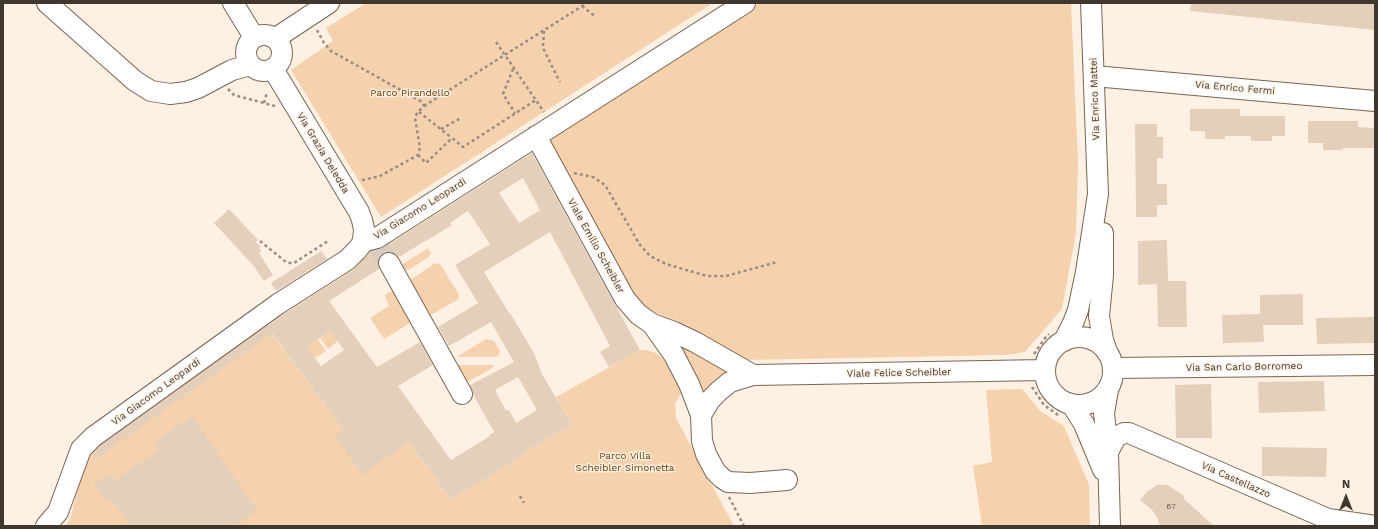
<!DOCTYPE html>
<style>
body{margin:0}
#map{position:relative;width:1378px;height:529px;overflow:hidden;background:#fef1e4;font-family:"Work Sans",sans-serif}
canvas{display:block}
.frame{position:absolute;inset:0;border:4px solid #40382f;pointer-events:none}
.north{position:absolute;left:1326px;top:477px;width:40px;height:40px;-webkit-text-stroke:3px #fef1e4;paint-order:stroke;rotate:0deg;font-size:11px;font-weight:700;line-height:16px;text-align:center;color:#40382f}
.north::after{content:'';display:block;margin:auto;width:14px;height:18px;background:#40382f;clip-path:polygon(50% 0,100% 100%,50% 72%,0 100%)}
</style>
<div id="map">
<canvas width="1378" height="529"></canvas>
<div class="frame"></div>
<div class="north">N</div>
</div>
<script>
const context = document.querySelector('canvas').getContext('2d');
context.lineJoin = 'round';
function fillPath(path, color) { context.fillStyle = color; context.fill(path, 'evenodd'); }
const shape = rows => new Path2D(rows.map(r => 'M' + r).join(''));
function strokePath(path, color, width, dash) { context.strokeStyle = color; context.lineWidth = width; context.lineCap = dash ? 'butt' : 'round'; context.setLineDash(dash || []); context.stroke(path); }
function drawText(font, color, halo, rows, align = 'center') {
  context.font = font + ' "Work Sans",sans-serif'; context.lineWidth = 3; context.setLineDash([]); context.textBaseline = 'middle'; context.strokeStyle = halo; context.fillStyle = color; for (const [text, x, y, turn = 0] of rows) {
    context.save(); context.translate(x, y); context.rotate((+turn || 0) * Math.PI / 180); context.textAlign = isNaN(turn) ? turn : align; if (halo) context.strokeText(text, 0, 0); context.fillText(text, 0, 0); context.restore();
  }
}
fillPath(shape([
 [366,3,713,3,381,217,291,70,333,41,326,28],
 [760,3,1071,3,1078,162,1076,233,1062,309,1025,352,1007,355,742,360,642,305,624,282,548,139],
 [427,249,429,250,431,253,429,257,408,270,403,269,403,265,404,263],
 [438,263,441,265,458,293,459,297,457,300,429,316,409,281,434,264],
 [391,291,394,292,413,321,384,339,370,318,389,306,385,297,386,294],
 [304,319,326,351,315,358,293,327],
 [264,323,342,427,400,430,451,500,525,454,524,452,572,425,556,397,640,350,645,350,656,353,665,360,668,365,680,387,681,393,675,404,676,418,734,526,65,526,70,520,88,449],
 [330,331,338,341,328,349,320,338],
 [664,333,739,372,701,408],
 [486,339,494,341,500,351,499,355,496,357,457,357,458,356],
 [455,365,493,365,494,367,469,381,465,382],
 [1022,389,1040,411,1064,426,1089,485,1090,526,982,526,973,466,992,462,986,390]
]), '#f6d1ad');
fillPath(shape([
 [1191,3,1375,3,1375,30,1190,11],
 [1190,109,1240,109,1240,116,1285,116,1285,136,1272,136,1272,141,1251,141,1251,136,1225,136,1225,139,1205,139,1205,131,1190,131],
 [1308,121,1358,121,1358,127,1375,128,1375,148,1343,148,1343,150,1323,150,1323,143,1308,143],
 [1135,124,1157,124,1157,137,1163,137,1163,158,1157,158,1157,184,1167,184,1167,205,1157,205,1157,217,1136,217],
 [532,153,640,350,609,367,600,352,610,346,550,232,484,272,509,313,510,313,534,353,542,374,572,425,524,452,525,454,451,500,409,442,362,474,335,437,344,430,272,333,96,459,92,454,100,446,284,314,353,270,370,251,383,248],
 [523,178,540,210,519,223,499,193],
 [468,211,490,244,455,265,478,303,438,327,449,346,491,322,514,362,470,385,473,394,494,432,489,435,490,436,451,460,398,386,433,365,420,342,377,367,329,301,379,269,378,262,379,257,383,253,390,252,395,253,399,257,452,225,450,223],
 [330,331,344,350,321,366,307,347],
 [518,377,537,410,516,423,509,410,506,411,495,390],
 [229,209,258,240,255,242,261,246,259,248,262,251,259,253,273,275,264,281,253,265,214,223],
 [1167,240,1168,281,1186,281,1187,327,1158,327,1157,284,1138,285,1138,241],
 [321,251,327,259,276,291,271,283],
 [1303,294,1303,325,1263,325,1264,342,1223,343,1222,315,1260,314,1260,295],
 [1375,317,1375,343,1317,344,1316,318],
 [1324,381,1325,411,1259,413,1258,382],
 [1211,384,1212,438,1176,438,1175,385],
 [192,416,257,510,234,526,130,526,111,498,106,502,94,484,110,474,114,481,159,450,154,442],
 [1262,447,1327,448,1326,477,1262,476],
 [1157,485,1167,485,1171,487,1184,496,1184,499,1214,526,1160,526,1157,517,1152,510,1140,500,1148,491]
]), '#e4cfba');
strokePath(shape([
 [377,245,389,263]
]), '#d8ccc0', 20, [20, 10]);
const minor = shape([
 [47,3,135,81,151,91,170,94,186,92,198,88,232,70,250,65],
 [233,3,254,37],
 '246 53a18 18 0 1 1 36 0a18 18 0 1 1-36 0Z',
 [276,38,329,3],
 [1094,76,1375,101],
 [536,136,625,299,638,314,652,324,674,355,689,384,701,415,702,441,706,454,715,471,722,478,728,482,750,483,787,480],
 [1103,233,1103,275,1099,316,1103,340,1107,352],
 [363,240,370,240,377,238,745,3],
 [389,263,462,394],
 [652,324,674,332,695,342,753,375,1045,370],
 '1045 371a34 34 0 1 1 68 0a34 34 0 1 1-68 0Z',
 [1064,341,1073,323,1078,310,1086,272,1098,194,1091,3],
 [1113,368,1375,365],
 [1108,390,1104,413,1108,452,1110,526],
 [1072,405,1084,424,1103,470],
 [701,415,710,400,719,391,730,382,753,375],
 [1108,452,1116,437,1124,433,1129,433,1328,519,1375,526],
 [46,526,58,512,81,449,93,437,278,304,347,260,357,250,361,245,363,240,364,229,362,220,359,212,273,69]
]);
strokePath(minor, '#786553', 22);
strokePath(shape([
 [582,6,596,17],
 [317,30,324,43,331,51,422,102,424,106,417,113,415,118,420,148,418,155,380,176,363,180,360,182],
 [544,31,543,48,560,82],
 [496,42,544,112],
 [513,69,503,94,515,113],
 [228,89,234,95,275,106],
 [264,103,267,92],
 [424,106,587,3],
 [419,112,452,138],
 [441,129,461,118],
 [418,155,426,163,452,138,463,147,536,100],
 [574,173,593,177,605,185,640,245,650,256,666,264,707,276,726,276,777,262],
 [260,241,286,262,290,263,294,263,328,241],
 [1034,354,1045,338,1049,334],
 [1032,387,1044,405,1058,415],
 [520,496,524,503],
 [729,497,744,526]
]), '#988e83', 2.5, [3, 3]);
strokePath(minor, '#fff', 20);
drawText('8px', '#695e52', null, [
 ["67",1171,507]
]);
drawText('10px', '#40382f', '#fef1e4', [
 ["Via Enrico Fermi",1235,88,5],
 ["Via Enrico Mattei",1095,99,-92],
 ["Via Grazia Deledda",323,153,59],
 ["Via Giacomo Leopardi",420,209,-32],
 ["Viale Emilio Scheibler",596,246,61],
 ["Via San Carlo Borromeo",1244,367,-1],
 ["Viale Felice Scheibler",899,373,-1],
 ["Via Giacomo Leopardi",156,392,-36],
 ["Via Castellazzo",1236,480,24]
]);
drawText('10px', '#693d00', '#fef1e4', [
 ["Parco Pirandello",410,93],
 ["Parco Villa",625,456],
 ["Scheibler Simonetta",625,468]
]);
</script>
